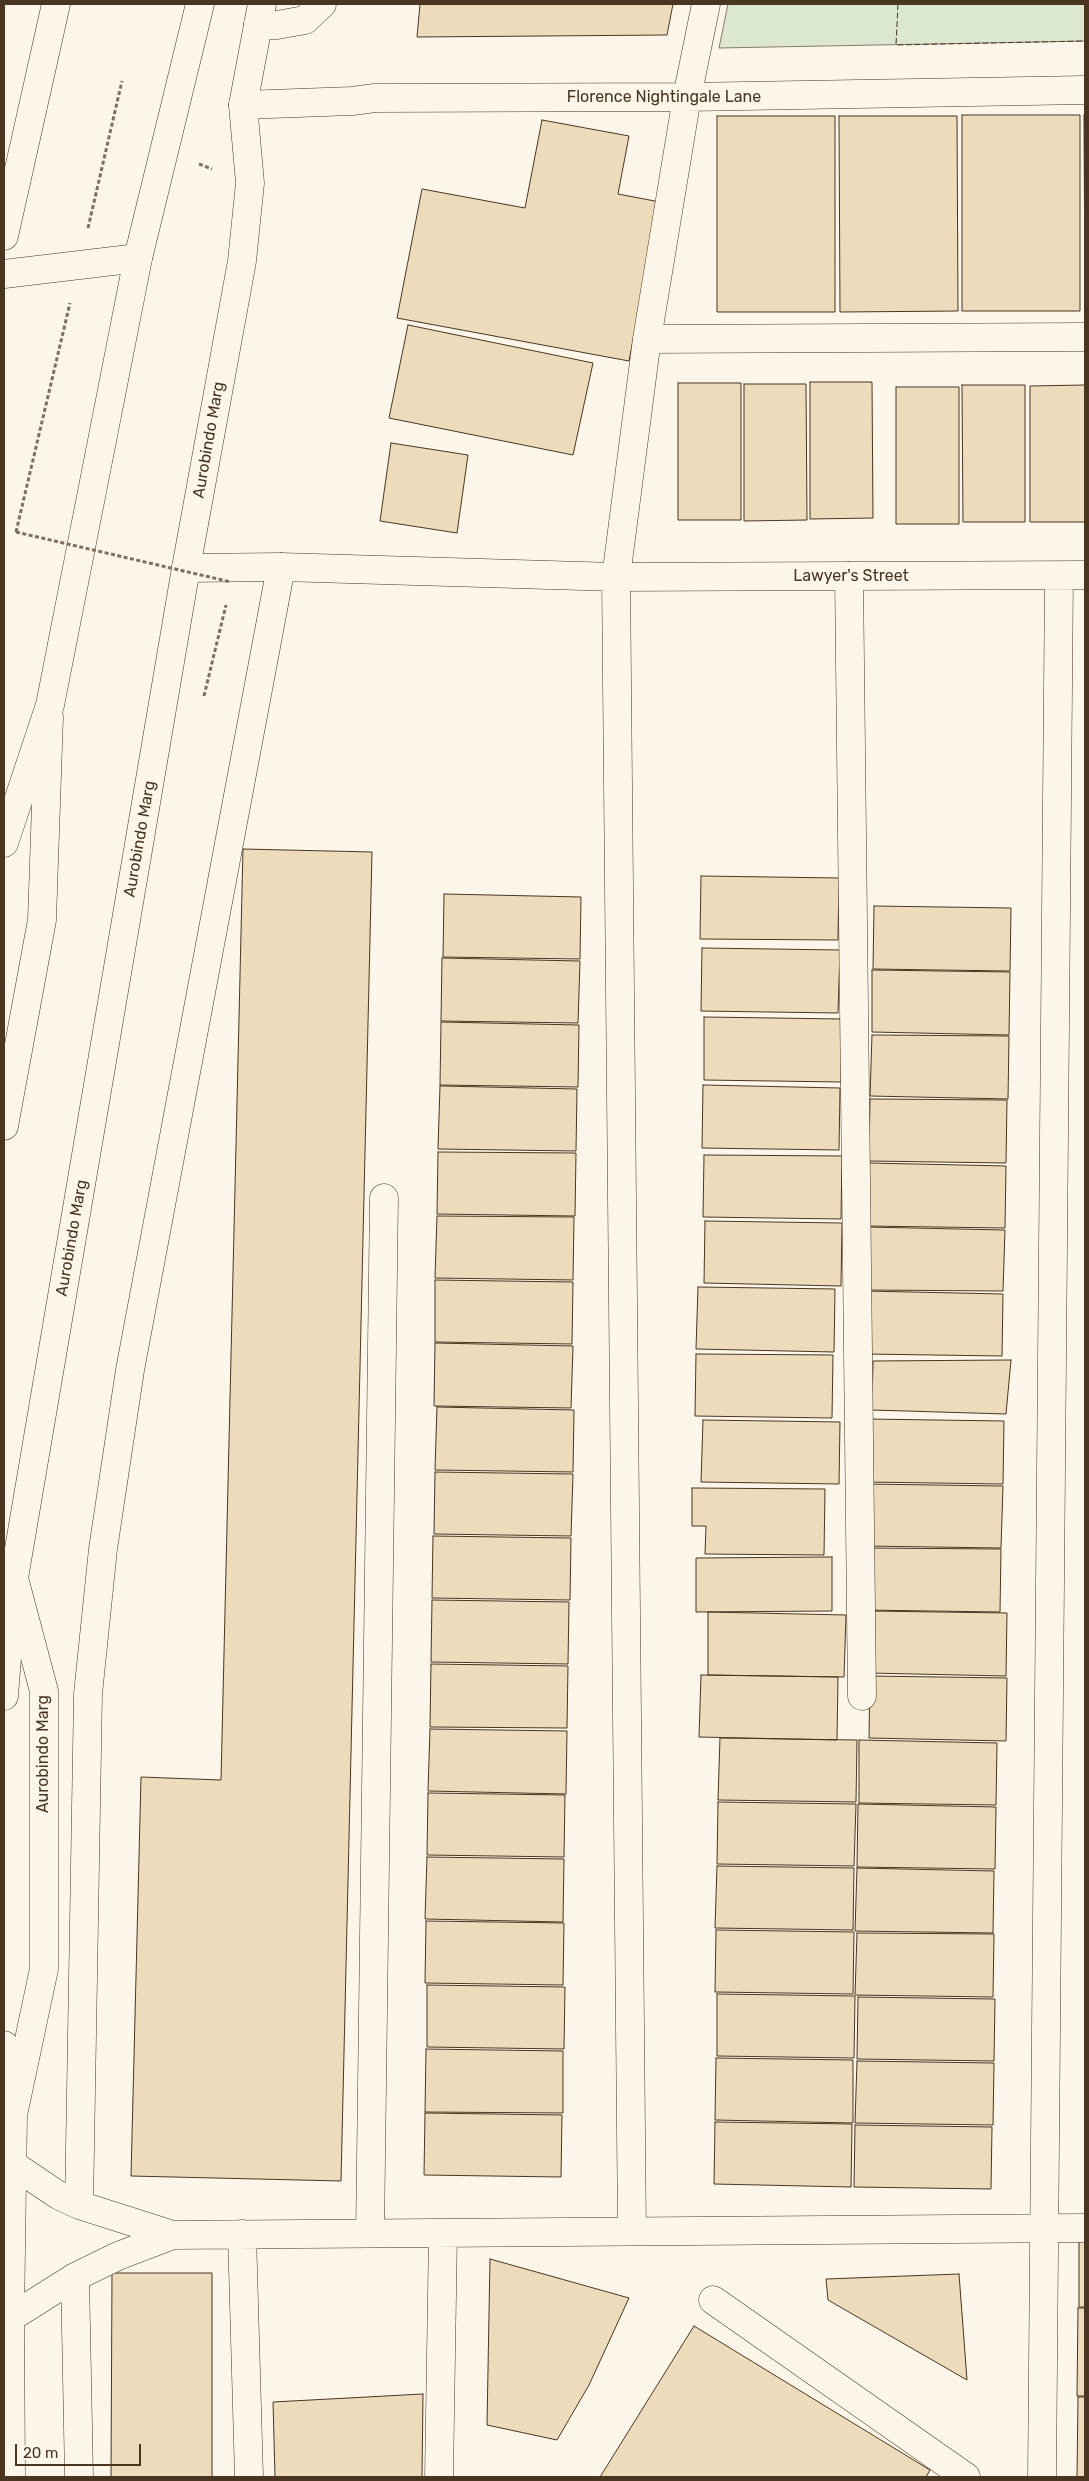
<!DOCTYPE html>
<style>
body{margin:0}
#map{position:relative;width:1089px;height:2481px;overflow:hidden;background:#fbf6e9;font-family:Rubik,sans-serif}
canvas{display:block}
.frame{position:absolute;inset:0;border:5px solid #4a3520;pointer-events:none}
.scale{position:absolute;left:15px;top:2444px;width:126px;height:22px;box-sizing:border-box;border:2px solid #4a3520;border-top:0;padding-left:6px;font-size:15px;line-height:18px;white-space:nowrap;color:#4a3520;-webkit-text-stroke:4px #fbf6e9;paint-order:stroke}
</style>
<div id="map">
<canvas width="1089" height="2481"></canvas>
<div class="frame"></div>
<div class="scale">20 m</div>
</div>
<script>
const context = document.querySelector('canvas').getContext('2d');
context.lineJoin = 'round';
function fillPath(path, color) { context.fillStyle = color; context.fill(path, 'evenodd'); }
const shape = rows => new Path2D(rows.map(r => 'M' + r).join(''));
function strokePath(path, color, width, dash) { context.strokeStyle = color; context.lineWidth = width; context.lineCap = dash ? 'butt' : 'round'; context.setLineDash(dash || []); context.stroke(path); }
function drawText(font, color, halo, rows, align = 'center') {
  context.font = font + ' Rubik,sans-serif'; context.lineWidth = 4; context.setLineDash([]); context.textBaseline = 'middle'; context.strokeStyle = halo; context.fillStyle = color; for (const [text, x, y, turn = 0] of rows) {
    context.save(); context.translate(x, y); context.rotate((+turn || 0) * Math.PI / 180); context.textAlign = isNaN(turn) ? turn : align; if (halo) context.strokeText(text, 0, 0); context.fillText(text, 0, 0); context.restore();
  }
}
const green = shape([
 [728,4,1085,4,1085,41,719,48,728,4]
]);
fillPath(green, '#dce7d0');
strokePath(green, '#887966', 1);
const building = shape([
 [420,4,673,4,667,35,417,37,420,4],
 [962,115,1080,115,1080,311,962,311,962,115],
 [1084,115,1085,115,1085,310,1084,115],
 [717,116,835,116,835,312,717,312,717,116],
 [839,116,957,116,958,311,840,312,839,116],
 [542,120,629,136,618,194,660,202,629,361,397,318,422,189,525,208,542,120],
 [408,325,593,363,573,455,389,418,408,325],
 [810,382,872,382,873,518,810,519,810,382],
 [678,383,741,383,741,520,678,520,678,383],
 [744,384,806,384,807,520,744,521,744,384],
 [962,385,1025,385,1025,522,963,522,962,385],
 [1085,385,1085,522,1030,522,1030,386,1085,385],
 [896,387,959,387,959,524,896,524,896,387],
 [391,443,468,455,457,533,380,521,391,443],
 [243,849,372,852,341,2181,131,2176,141,1777,221,1780,243,849],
 [701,876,839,878,838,940,700,939,701,876],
 [444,894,581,897,580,959,443,957,444,894],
 [874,906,1011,908,1010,971,873,969,874,906],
 [702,948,840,950,838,1013,701,1011,702,948],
 [442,958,580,961,578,1023,441,1021,442,958],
 [872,970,1010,972,1009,1035,872,1032,872,970],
 [704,1017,842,1019,841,1082,704,1080,704,1017],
 [441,1022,579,1025,578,1087,440,1085,441,1022],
 [872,1035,1009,1036,1008,1099,870,1096,872,1035],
 [703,1085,840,1088,839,1150,702,1148,703,1085],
 [440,1086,577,1089,576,1151,438,1149,440,1086],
 [870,1099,1007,1100,1006,1163,869,1161,870,1099],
 [438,1152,576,1153,575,1216,437,1214,438,1152],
 [704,1155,842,1156,841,1219,703,1217,704,1155],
 [869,1163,1006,1166,1005,1228,867,1226,869,1163],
 [437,1216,574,1217,573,1280,435,1278,437,1216],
 [705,1221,842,1223,841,1286,704,1283,705,1221],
 [867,1227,1005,1230,1003,1291,866,1290,867,1227],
 [435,1280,573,1282,572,1344,435,1342,435,1280],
 [698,1287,835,1289,834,1352,696,1349,698,1287],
 [865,1291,1003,1294,1002,1356,865,1354,865,1291],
 [435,1343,573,1346,571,1408,434,1406,435,1343],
 [696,1354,833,1355,832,1418,695,1416,696,1354],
 [1011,1360,1006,1414,872,1410,873,1361,1011,1360],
 [437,1407,574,1410,573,1472,435,1470,437,1407],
 [867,1419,1004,1421,1003,1484,865,1482,867,1419],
 [703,1420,840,1422,839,1484,701,1482,703,1420],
 [435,1472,573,1474,571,1536,434,1534,435,1472],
 [865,1484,1003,1486,1001,1548,864,1546,865,1484],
 [692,1488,825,1489,824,1555,705,1554,706,1526,692,1526,692,1488],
 [433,1536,571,1538,570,1600,432,1598,433,1536],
 [864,1548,1001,1549,1000,1612,862,1610,864,1548],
 [832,1557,832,1611,696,1612,696,1558,832,1557],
 [432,1600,569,1602,568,1664,431,1662,432,1600],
 [870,1611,1007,1613,1006,1676,869,1673,870,1611],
 [708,1612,846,1615,844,1677,708,1675,708,1612],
 [431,1664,568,1666,567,1728,430,1727,431,1664],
 [701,1675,838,1677,837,1740,699,1737,701,1675],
 [870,1676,1007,1678,1006,1741,869,1738,870,1676],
 [430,1729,567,1731,566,1794,428,1791,430,1729],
 [720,1738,857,1740,856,1802,718,1800,720,1738],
 [859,1740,997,1743,996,1805,859,1803,859,1740],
 [428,1793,565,1795,564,1857,427,1855,428,1793],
 [718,1802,856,1804,854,1866,717,1864,718,1802],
 [858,1804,996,1807,995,1869,857,1867,858,1804],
 [427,1857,564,1859,563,1922,425,1919,427,1857],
 [717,1866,854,1868,853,1930,715,1928,717,1866],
 [857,1868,994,1871,993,1933,855,1931,857,1868],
 [426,1921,564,1923,563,1985,425,1983,426,1921],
 [716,1930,854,1932,853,1994,715,1992,716,1930],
 [857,1933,994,1934,993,1997,855,1995,857,1933],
 [427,1985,565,1987,564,2049,427,2047,427,1985],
 [717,1994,855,1996,854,2058,717,2056,717,1994],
 [858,1997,995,1999,994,2061,857,2059,858,1997],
 [426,2049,563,2051,563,2113,425,2112,426,2049],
 [716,2058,853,2060,853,2123,715,2120,716,2058],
 [857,2061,994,2063,993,2125,855,2123,857,2061],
 [425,2113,562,2115,561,2177,424,2175,425,2113],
 [715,2122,852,2124,851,2187,714,2184,715,2122],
 [855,2125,992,2127,991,2189,854,2187,855,2125],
 [1079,2240,1085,2240,1085,2307,1079,2307,1079,2240],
 [490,2259,629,2298,589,2385,557,2440,487,2425,490,2259],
 [112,2273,212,2273,212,2477,111,2477,112,2273],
 [959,2274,967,2380,828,2300,826,2279,959,2274],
 [1078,2308,1085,2308,1085,2396,1077,2396,1078,2308],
 [694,2326,930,2470,926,2477,600,2477,694,2326],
 [423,2394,422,2477,275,2477,273,2402,423,2394],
 [1078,2397,1085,2397,1085,2477,1077,2477,1078,2397]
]);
fillPath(building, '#ecdcbc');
strokePath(building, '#4a3520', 1);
const minor = shape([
 [258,25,277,25,305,20,322,4],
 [243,105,352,101,375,98,687,97,1085,90],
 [4,236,56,4],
 [4,274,138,258],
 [647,339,1085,337],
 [186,568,281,567,616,577,1085,575],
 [849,576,862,1696],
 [12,2164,58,2195,79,2205,173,2235,1085,2228],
 [79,2205,88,1694,103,1549,130,1370,281,567],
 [632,2231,616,577,647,339,687,97,706,4],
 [370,2233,384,1198],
 [242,2234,249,2477],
 [75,2277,79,2477],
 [713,2300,966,2477],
 [10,2318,75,2277,118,2256,173,2235],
 [439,2477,443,2233],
 [1042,2477,1059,576]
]);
const major = shape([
 [4,1126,42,920,49,717],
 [4,1696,13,1582],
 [4,2045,12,2111]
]);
const highway = shape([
 [4,843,50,705,138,258,200,4],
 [11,2477,10,2318,13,2115,44,1969,44,1691,14,1578,186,568,242,261,250,183,243,105,262,4]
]);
strokePath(minor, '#4a3520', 29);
strokePath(major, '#4a3520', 29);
strokePath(highway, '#4a3520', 29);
strokePath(shape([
 [199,164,212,169],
 [88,228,122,81],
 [16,532,70,303],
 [204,696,226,605]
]), '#7f6f5c', 3, [4, 2.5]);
strokePath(minor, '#fbf6e9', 28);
strokePath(major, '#fbf6e9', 28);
strokePath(highway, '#fbf6e9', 28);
strokePath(shape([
 [16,532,231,582]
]), '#7f6f5c', 3, [4, 2.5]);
strokePath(shape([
 [898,4,896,45,1085,41]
]), '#4a3520', 1, [6, 2.5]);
drawText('16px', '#4a3520', '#fbf6e9', [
 ["Florence Nightingale Lane",664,97],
 ["Aurobindo Marg",209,440,-80],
 ["Lawyer's Street",851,576],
 ["Aurobindo Marg",140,839,-80],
 ["Aurobindo Marg",72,1238,-80],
 ["Aurobindo Marg",43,1754,-90]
]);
</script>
